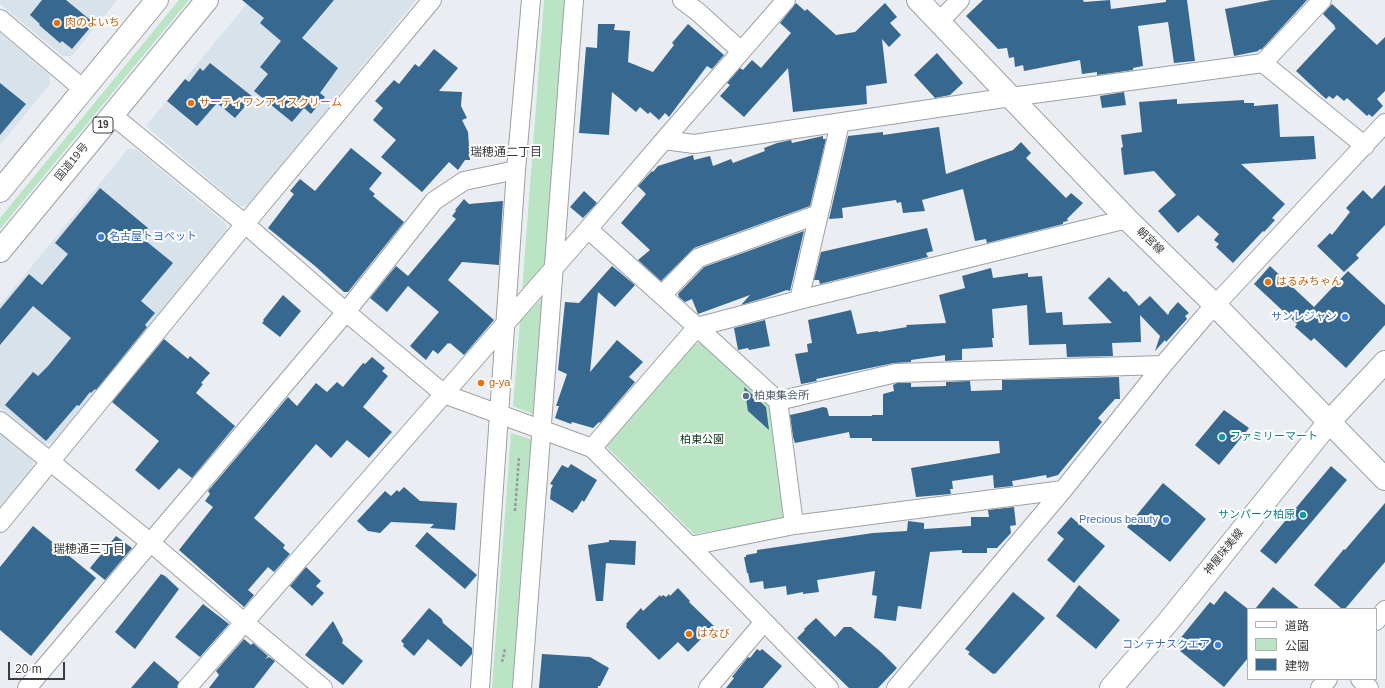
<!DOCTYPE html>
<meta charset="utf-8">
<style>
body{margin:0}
#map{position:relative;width:1385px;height:688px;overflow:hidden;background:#eaedf1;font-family:Arial,"Noto Sans JP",sans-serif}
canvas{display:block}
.legend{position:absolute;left:1247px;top:608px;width:130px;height:72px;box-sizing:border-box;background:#fff;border:1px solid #b0b1b1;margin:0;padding:5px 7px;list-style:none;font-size:12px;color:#3a3c3d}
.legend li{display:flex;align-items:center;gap:8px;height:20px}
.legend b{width:20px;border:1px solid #b0b1b1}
.scale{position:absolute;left:8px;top:662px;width:57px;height:18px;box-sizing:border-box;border:2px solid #3a3c3d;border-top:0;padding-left:5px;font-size:12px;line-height:14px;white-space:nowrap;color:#3a3c3d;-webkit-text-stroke:3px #fff;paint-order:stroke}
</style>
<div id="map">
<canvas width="1385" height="688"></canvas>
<ul class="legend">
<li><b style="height:5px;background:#fff"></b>道路</li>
<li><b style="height:11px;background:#bae4c4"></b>公園</li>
<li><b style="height:11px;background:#376890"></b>建物</li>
</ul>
<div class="scale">20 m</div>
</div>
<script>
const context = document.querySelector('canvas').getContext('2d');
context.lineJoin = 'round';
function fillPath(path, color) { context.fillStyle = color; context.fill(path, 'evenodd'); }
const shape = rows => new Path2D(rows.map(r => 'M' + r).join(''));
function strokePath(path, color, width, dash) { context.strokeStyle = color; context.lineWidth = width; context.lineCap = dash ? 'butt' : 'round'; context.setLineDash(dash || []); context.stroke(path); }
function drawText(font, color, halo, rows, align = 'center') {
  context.font = font + ' Arial,"Noto Sans JP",sans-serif'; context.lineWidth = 4; context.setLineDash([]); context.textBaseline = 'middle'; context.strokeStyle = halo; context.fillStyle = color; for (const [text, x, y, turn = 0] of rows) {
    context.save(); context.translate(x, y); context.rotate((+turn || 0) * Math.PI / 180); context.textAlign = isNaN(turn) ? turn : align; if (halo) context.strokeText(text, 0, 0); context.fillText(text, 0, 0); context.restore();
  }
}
fillPath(shape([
 [0,0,117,0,72,56,63,56,0,4],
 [250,0,416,0,249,205,240,206,146,126],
 [0,33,49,74,50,84,0,145],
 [128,149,136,149,225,223,227,231,52,444,45,444,0,408,0,305],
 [0,431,32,457,33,467,0,507]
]), '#d8e2eb');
fillPath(shape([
 [179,0,189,0,0,229,0,218],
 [544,0,567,0,548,263,522,292],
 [545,295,535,415,513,406,520,321],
 [702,342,770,405,785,519,694,534,604,444,689,346],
 [511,433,533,440,515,688,492,688]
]), '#bae4c4');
fillPath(shape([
 [42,0,66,0,94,23,72,49,62,41,60,43,39,25,40,24,30,15],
 [242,0,334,0,302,38,338,68,320,93,325,97,311,114,304,108,292,122,254,91,268,74,260,67,281,41,260,23,264,18],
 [983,0,1083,0,1084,2,1110,0,1111,9,1166,2,1166,0,1187,0,1195,61,1174,63,1168,22,1138,26,1143,66,1133,68,1133,70,1097,75,1097,72,1082,74,1080,60,1024,71,1023,65,1015,67,1014,57,1009,58,1007,48,998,49,966,16],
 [1271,0,1307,0,1262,49,1258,50,1259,51,1234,56,1225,9],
 [796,3,805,11,807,9,836,35,855,32,885,3,897,17,890,23,901,35,889,47,882,39,887,83,866,86,867,104,793,112,788,68,744,117,720,96,730,85,727,83,740,68,743,70,752,60,761,68,791,33,780,23],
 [1332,4,1377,45,1385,37,1385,91,1377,99,1383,106,1372,117,1369,114,1367,116,1347,98,1344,101,1337,95,1333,99,1329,96,1326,99,1296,71,1336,28,1334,27,1335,26,1323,14],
 [598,24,615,24,614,30,630,31,628,62,653,72,674,45,672,43,688,24,724,55,712,69,707,66,669,117,665,113,659,120,650,112,648,114,640,107,636,112,612,92,609,135,579,133,586,47,597,48],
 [434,49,458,68,439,91,462,92,461,106,467,118,462,120,468,132,470,160,465,160,458,170,449,162,422,192,381,157,396,140,373,120,383,108,375,101,394,80,399,84,415,64,419,67],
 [937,53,963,83,950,95,935,98,914,75],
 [210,63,253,97,235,118,217,103,197,126,167,101,185,79,189,82,200,68,203,71],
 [0,83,26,104,0,135],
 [1124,92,1126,105,1102,108,1100,96],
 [1177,99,1177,104,1244,100,1244,103,1254,103,1254,106,1278,104,1280,137,1314,136,1316,159,1241,164,1285,204,1272,218,1275,220,1264,232,1263,231,1233,263,1216,247,1219,244,1214,240,1219,234,1198,215,1178,233,1158,211,1176,195,1154,171,1124,175,1121,148,1123,147,1121,135,1142,132,1139,102],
 [939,127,946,174,1013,150,1021,142,1031,153,1026,158,1066,198,1071,193,1083,203,1067,219,1068,221,1063,222,1063,224,987,243,986,239,975,241,963,189,922,200,925,211,903,213,901,202,897,203,896,200,842,208,843,218,829,219,848,136,883,132,883,135],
 [823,136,823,139,826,139,810,206,694,248,661,281,638,260,650,250,621,223,646,194,638,186,652,171,653,172,658,166,693,155,694,160,710,156,713,166,731,159,733,163,765,151,764,148,777,143,791,140,792,143],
 [351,148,382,173,369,189,375,194,373,196,404,222,348,292,344,292,315,266,268,228,294,194,290,191,300,179,315,191],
 [1385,185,1385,225,1356,255,1359,258,1344,272,1317,246,1330,233,1332,235,1350,212,1346,208,1363,190,1372,199],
 [100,188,148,228,141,237,173,263,141,301,155,313,145,325,147,327,96,390,95,389,91,393,90,392,79,406,77,405,46,441,5,405,33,372,38,376,48,366,71,338,33,306,0,345,0,309,29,274,42,285,68,254,55,243],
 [584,191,597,203,583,218,570,207],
 [464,199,469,204,503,201,499,265,462,262,448,280,494,320,464,355,450,343,449,344,448,343,438,354,433,350,426,360,410,346,439,312,408,286,387,312,370,298,396,266,408,276,456,219,452,216,456,211,455,210],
 [927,228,933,251,926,253,928,257,820,284,819,280,814,280,821,252],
 [804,231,790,291,787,290,764,298,741,305,750,295,698,314,692,299,685,302,679,297,678,294,704,267],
 [612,266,635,285,615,307,598,292,590,372,617,340,643,362,629,377,635,382,600,423,599,422,593,428,572,422,571,424,555,418,559,406,556,406,567,374,558,370,565,302,579,303],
 [1270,266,1314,307,1348,271,1385,305,1385,325,1346,368,1314,338,1311,341,1295,327,1297,324,1254,284],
 [991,268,993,278,1028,273,1028,277,1042,276,1046,313,1062,312,1063,325,1112,323,1088,298,1109,277,1124,292,1126,291,1139,306,1150,296,1168,315,1170,311,1178,302,1189,313,1185,316,1187,319,1166,342,1165,340,1155,351,1160,336,1140,315,1141,342,1112,343,1113,356,1067,357,1066,344,1029,345,1027,305,992,309,994,338,992,338,993,347,962,349,962,360,945,361,945,355,911,360,911,362,894,363,816,379,817,381,801,384,795,354,808,352,807,344,812,343,808,320,851,310,857,334,878,331,878,332,907,327,906,325,946,323,939,295,965,288,962,276],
 [283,295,301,311,280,337,262,323,264,321,263,320],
 [765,320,770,346,749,350,748,348,738,350,734,328],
 [164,339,188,359,190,356,210,373,201,383,203,384,196,393,235,426,192,478,179,468,159,490,135,470,159,441,112,402],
 [372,357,385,368,382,371,388,376,363,407,392,432,369,458,347,440,331,458,316,444,254,518,285,545,283,548,290,554,274,572,268,567,248,590,254,595,244,607,179,550,213,507,205,501,210,494,208,491,288,397,297,406,316,383,327,392,337,382,343,387,363,363,365,364],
 [1119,377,1120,399,1115,399,1098,418,1102,422,1058,475,1047,478,1046,475,1012,481,1013,486,994,488,993,475,952,481,953,489,950,489,951,494,916,497,911,468,1000,453,999,441,872,441,872,438,850,438,849,432,795,443,793,437,790,415,808,411,823,407,827,408,829,416,872,416,872,415,883,415,883,394,894,391,893,385,897,383,911,383,911,387,946,386,946,382,970,381,971,391,1002,390,1002,380],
 [744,387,766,407,769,430,748,411],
 [1224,410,1249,428,1219,465,1195,445],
 [571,464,597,480,584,502,582,500,576,510,575,509,573,513,550,499,551,489,553,485,550,484,562,465,568,468],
 [1331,466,1347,480,1276,564,1260,551],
 [1163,483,1206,519,1170,562,1127,527],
 [404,487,420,501,457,503,455,530,430,528,434,524,391,522,380,533,368,531,357,521,385,491,391,496,397,490,399,492],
 [1385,503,1385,562,1345,609,1342,609,1314,585,1344,549,1345,550],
 [1014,507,1016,525,1010,526,1011,533,997,548,987,548,987,553,962,553,962,550,930,552,921,609,898,606,896,621,874,618,877,596,872,595,875,571,817,580,819,592,803,594,803,592,787,595,786,586,764,589,763,581,750,583,748,573,747,573,744,557,746,557,746,555,757,553,757,550,873,533,907,531,908,521,924,523,924,529,971,526,971,517,989,517,988,510],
 [1071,517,1105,546,1074,583,1047,560,1064,539,1057,533],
 [33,526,96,578,31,656,0,630,0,567],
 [427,532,477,575,465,589,415,546],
 [116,536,132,548,105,580,90,568],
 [609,540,636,541,635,565,606,563,603,601,596,601,588,545,609,542],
 [306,567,321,581,316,586,324,593,312,606,290,586],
 [161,574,165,576,179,589,135,649,115,632],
 [1079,585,1120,620,1096,649,1056,616],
 [1273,587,1300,609,1255,609],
 [678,588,690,601,689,602,714,626,688,652,678,642,659,660,626,627,627,625,626,624,641,608,643,611,660,595,661,597,663,595,666,597,669,594,670,596],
 [1225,591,1248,609,1248,658,1224,687,1174,646,1210,602,1214,605],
 [1013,592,1045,618,995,674,994,673,993,674,968,654,970,652,965,649],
 [203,604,229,624,200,657,175,637],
 [429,608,442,619,443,623,472,648,472,654,461,667,428,639,414,656,403,646,404,644,401,641],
 [816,618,835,637,844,627,851,627,881,652,897,668,878,688,849,688,797,638,805,630,804,629],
 [333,621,343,640,342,643,363,661,343,685,305,655],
 [244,639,251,645,253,643,268,656,265,659,269,657,275,661,254,688,209,688,219,675,216,671],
 [757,649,760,651,762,649,782,666,763,688,726,688,734,678,732,677,748,657,750,658],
 [542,654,590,657,609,668,600,686,598,686,598,688,539,688],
 [154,661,179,682,177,688,131,688]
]), '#376890');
const minor = shape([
 [682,0,698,12,741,51],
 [0,19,83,89],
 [939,22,960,0],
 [1263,63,1365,146],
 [111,114,245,224,346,312,444,394,592,448,690,546,829,688],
 [664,140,694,144,1011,97,1263,63,1322,0],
 [588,229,697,327,778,401,794,525],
 [662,295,698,258,819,214],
 [799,300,840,123],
 [778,401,896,373,1163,365],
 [0,421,151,543,244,622,323,688],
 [592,448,697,327,799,300,1127,219],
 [0,523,245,224,432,0],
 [690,546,794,525,1063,490],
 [1376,621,1385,610],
 [1360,679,1369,688],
 [27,688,346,312,434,201,464,181,516,170],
 [187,688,588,229,664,140,786,0],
 [480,688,516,170,531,0],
 [522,688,574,0],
 [708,688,764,622],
 [896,688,1063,490,1163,365,1204,317,1385,123],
 [1320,688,1328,679]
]);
const tertiary = shape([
 [918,0,1127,219,1215,305,1385,479]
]);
const secondary = shape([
 [1111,688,1168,622,1329,422,1385,362]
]);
const trunk = shape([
 [0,191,157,0],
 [0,251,207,0]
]);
strokePath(minor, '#9da1a4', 20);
strokePath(tertiary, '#9da1a4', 24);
strokePath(secondary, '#9da1a4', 24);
strokePath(trunk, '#9da1a4', 24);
strokePath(shape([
 [515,511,519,457],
 [502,662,505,649]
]), '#979a9d', 2.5, [3, 2]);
strokePath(minor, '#fff', 18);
strokePath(tertiary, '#fff', 22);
strokePath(secondary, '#fff', 22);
strokePath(trunk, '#fff', 22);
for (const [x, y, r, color] of [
 [57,23,4,"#e8710a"],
 [191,103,4,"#e8710a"],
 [101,237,4,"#3f7fe0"],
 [1268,282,4,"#e8710a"],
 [1345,317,4,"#3f7fe0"],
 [481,383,4,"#e8710a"],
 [746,396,4,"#5c6f8a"],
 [1222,437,4,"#0f9aa8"],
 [1303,515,4,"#0f9aa8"],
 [1166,520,4,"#3f7fe0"],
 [689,634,4,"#e8710a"],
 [1218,645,4,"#3f7fe0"]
]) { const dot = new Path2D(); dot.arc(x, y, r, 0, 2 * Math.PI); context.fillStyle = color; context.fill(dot); strokePath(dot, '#fff', 1.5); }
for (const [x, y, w] of [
 [103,125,20]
]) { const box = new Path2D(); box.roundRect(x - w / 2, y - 8, w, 16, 3); context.fillStyle = '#fff'; context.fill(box); strokePath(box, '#3a3c3d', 1); }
drawText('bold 10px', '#3a3c3d', null, [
 ["19",103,125]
]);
drawText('11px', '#c56008', '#fff', [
 ["肉のよいち",65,23],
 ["サーティワンアイスクリーム",199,103],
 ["はるみちゃん",1276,282],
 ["g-ya",489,383],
 ["はなび",697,634]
], 'left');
drawText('11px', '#3a3c3d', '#fff', [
 ["国道19号",72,162,-51],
 ["朝宮線",1150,241,44],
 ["神屋味美線",1224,552,-51]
]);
drawText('11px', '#366cbe', '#fff', [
 ["名古屋トヨペット",109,237,"left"],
 ["サンレジャン",1337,317],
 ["Precious beauty",1158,520],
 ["コンテナスクエア",1210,645]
], 'right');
drawText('11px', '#4e5e75', '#fff', [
 ["柏東集会所",754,396]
], 'left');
drawText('11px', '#0d838f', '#fff', [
 ["ファミリーマート",1230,437],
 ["サンパーク柏原",1295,515,"right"]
], 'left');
drawText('11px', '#08341a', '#fff', [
 ["柏東公園",702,440]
]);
drawText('12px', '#3a3c3d', '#fff', [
 ["瑞穂通二丁目",506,153],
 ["瑞穂通三丁目",89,550]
]);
</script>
